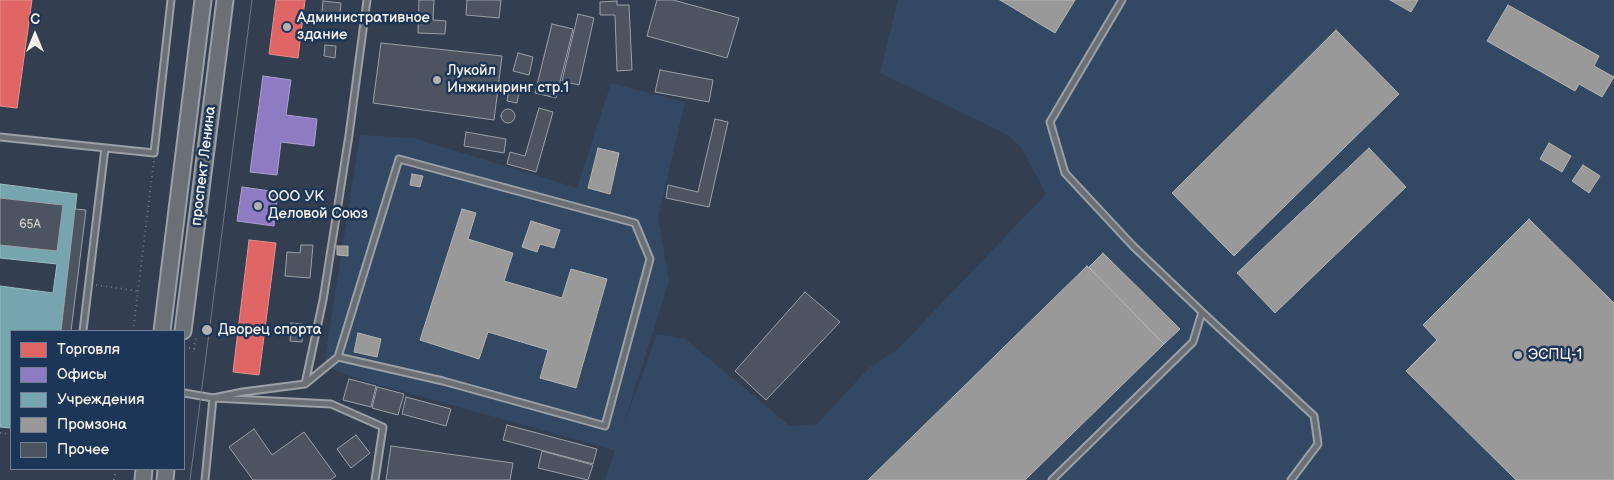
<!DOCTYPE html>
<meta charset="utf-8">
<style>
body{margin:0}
#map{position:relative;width:1614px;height:480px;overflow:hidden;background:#333f50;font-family:"Balsamiq Sans",sans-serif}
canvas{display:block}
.legend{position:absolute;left:10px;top:330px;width:175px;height:140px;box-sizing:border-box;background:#1d3557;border:1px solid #738091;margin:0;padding:6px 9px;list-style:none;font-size:15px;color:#f4f1e8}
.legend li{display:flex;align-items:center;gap:10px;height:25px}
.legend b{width:25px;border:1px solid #738091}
.north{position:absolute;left:10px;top:10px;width:50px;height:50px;-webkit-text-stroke:4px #1d3557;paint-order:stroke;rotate:0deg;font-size:14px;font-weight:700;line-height:20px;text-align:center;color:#f4f1e8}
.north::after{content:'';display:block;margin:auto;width:18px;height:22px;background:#f4f1e8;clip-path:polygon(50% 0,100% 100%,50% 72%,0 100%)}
</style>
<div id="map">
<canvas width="1614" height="480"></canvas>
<ul class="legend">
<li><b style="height:14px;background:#e06666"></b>Торговля</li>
<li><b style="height:14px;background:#8e7cc3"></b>Офисы</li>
<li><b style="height:14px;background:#76a5af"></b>Учреждения</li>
<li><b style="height:14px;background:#999"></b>Промзона</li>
<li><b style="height:14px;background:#4b5460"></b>Прочее</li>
</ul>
<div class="north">С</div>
</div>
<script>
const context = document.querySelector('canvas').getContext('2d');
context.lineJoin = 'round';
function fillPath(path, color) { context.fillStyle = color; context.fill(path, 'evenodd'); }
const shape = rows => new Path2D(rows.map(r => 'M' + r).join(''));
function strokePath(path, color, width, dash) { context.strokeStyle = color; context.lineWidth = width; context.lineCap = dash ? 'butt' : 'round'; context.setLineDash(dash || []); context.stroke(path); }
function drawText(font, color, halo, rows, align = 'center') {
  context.font = font + ' "Balsamiq Sans",sans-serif'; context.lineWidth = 5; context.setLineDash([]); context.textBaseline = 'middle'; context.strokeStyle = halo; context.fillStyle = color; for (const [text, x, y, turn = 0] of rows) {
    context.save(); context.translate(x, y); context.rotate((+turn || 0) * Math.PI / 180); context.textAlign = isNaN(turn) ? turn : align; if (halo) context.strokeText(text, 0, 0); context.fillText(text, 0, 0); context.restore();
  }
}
fillPath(shape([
 [898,0,1614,0,1614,480,605,480,615,450,357,379,324,365,360,135,413,138,577,188,611,83,685,102,658,217,669,281,622,430,657,334,685,339,790,426,817,424,869,368,897,350,1046,194,1021,147,1008,135,880,73]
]), '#334863');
const shops = shape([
 [0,0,32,0,17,108,0,106,0,0],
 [276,0,305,0,298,58,269,54,276,0],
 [249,240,276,243,259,375,233,372,249,240]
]);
fillPath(shops, '#e06666');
strokePath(shops, '#e6908d', 1);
const offices = shape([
 [263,76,291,80,286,115,317,119,314,146,281,142,277,175,250,172,263,76],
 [242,187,278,192,274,226,237,221,242,187]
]);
fillPath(offices, '#8e7cc3');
strokePath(offices, '#ad9fce', 1);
const public = shape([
 [0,184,77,194,61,331,11,331,11,428,0,427,0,286,53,293,57,264,0,258,0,184]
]);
fillPath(public, '#76a5af');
strokePath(public, '#9cbcc0', 1);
const industry = shape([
 [1000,0,1075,0,1055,33,1000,0],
 [1390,0,1418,0,1411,12,1390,0],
 [1508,5,1599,56,1594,66,1614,77,1602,97,1579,84,1575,91,1487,41,1508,5],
 [1336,30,1399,94,1234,256,1172,193,1336,30],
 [1549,143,1571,156,1562,172,1540,159,1549,143],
 [598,148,619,153,610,194,588,188,598,148],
 [1369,148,1406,187,1275,313,1237,273,1369,148],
 [1583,165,1600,176,1589,193,1572,181,1583,165],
 [412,174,423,176,420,187,410,185,412,174],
 [462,209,476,213,468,239,513,253,504,281,562,298,571,269,607,279,576,388,540,378,548,350,488,332,479,359,420,340,462,209],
 [1529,219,1614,303,1614,480,1516,480,1406,371,1437,340,1423,325,1529,219],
 [531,221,560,230,554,248,540,244,537,252,522,247,531,221],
 [337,246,348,246,348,256,337,255,337,246],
 [1103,253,1180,329,1164,344,1089,267,1103,253],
 [1087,266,1164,344,1025,480,868,480,1087,266],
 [358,333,381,339,377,357,354,352,358,333]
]);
fillPath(industry, '#999');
strokePath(industry, '#b4b3b1', 1);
const building = shape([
 [419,0,434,0,433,20,446,21,445,34,418,33,419,0],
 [467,0,501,0,499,18,466,15,467,0],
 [657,0,673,0,739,18,727,58,647,36,657,0],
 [323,1,341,3,339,23,321,21,323,1],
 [617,1,617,5,629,5,632,70,617,71,615,15,600,15,600,2,617,1],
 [578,14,594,18,579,85,562,81,578,14],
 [552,24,573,29,556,98,535,93,552,24],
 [381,43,502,56,494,120,373,103,381,43],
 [325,45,336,46,335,58,324,56,325,45],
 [518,53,533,57,529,75,513,71,518,53],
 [660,70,713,80,709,102,655,92,660,70],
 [509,90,519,92,517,103,507,101,509,90],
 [539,108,553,112,536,172,507,164,510,152,525,156,539,108],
 '501 116a7 7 0 1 1 14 0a7 7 0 1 1-14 0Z',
 [715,119,728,122,709,207,666,198,668,185,698,192,715,119],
 [466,132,506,139,504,153,464,146,466,132],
 [0,198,63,205,57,251,0,245,0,198],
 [75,209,86,210,71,331,61,331,75,209],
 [301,245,313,245,310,278,285,276,287,252,300,253,301,245],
 [805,292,840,322,766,400,735,371,805,292],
 [291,323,303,324,302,342,290,341,291,323],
 [349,379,376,386,371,407,343,400,349,379],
 [377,387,404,394,398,415,372,408,377,387],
 [406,397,451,409,446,426,402,414,406,397],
 [507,425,597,449,593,464,503,440,507,425],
 [254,429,272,455,304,432,336,476,330,480,253,480,229,447,254,429],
 [356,435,370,453,351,468,337,449,356,435],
 [391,446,513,463,510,480,386,480,391,446],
 [542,451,593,465,588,480,538,468,542,451]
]);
fillPath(building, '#4b5460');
strokePath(building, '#9ba0a6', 1);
const service = shape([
 [0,137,154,153,171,0],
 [1202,312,1314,416,1318,444,1291,480],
 [83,331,105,148],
 [305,384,323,300,349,135,367,0],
 [184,393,213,398,331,404,383,427,375,480],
 [213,398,243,392,305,384,338,357,443,381,605,426,650,259,635,223,399,159,338,357],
 [205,480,213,398],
 [1052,480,1193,342,1202,312,1133,246,1065,173,1050,122,1122,0]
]);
const primary = shape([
 [162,331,203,0],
 [183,331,225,0],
 [143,480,144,469],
 [165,480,166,469]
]);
strokePath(service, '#9ba0a6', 9);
strokePath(primary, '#9ba0a6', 19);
strokePath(shape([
 [96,285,138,291],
 [133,331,154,160],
 [184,347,194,349,196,336],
 [0,433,11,434],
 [114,480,116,469]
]), '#72777f', 2, [1, 4]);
strokePath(service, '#6b7077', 5);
strokePath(primary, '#6b7077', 15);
strokePath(shape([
 [190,480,252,0]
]), '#72777f', 1);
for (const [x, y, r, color] of [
 [287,27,5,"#b0b3b3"],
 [437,80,5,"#b0b3b3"],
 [258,206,5,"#b0b3b3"],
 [207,330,6,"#b0b3b3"],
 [1518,355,5,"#b0b3b3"]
]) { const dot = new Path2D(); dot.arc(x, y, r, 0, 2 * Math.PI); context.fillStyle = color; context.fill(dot); strokePath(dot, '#1d3557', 2); }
drawText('12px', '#cacac6', null, [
 ["65А",30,225]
]);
drawText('15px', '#f4f1e8', '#1d3557', [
 ["Административное",297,18],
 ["здание",297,35],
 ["Лукойл",447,71],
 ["Инжиниринг стр.1",447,88],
 ["ООО УК",268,197],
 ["Деловой Союз",268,214],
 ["Дворец спорта",218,330],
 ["ЭСПЦ-1",1528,355]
], 'left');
drawText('15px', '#f4f1e8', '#1d3557', [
 ["проспект Ленина",204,166,-83]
]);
</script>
